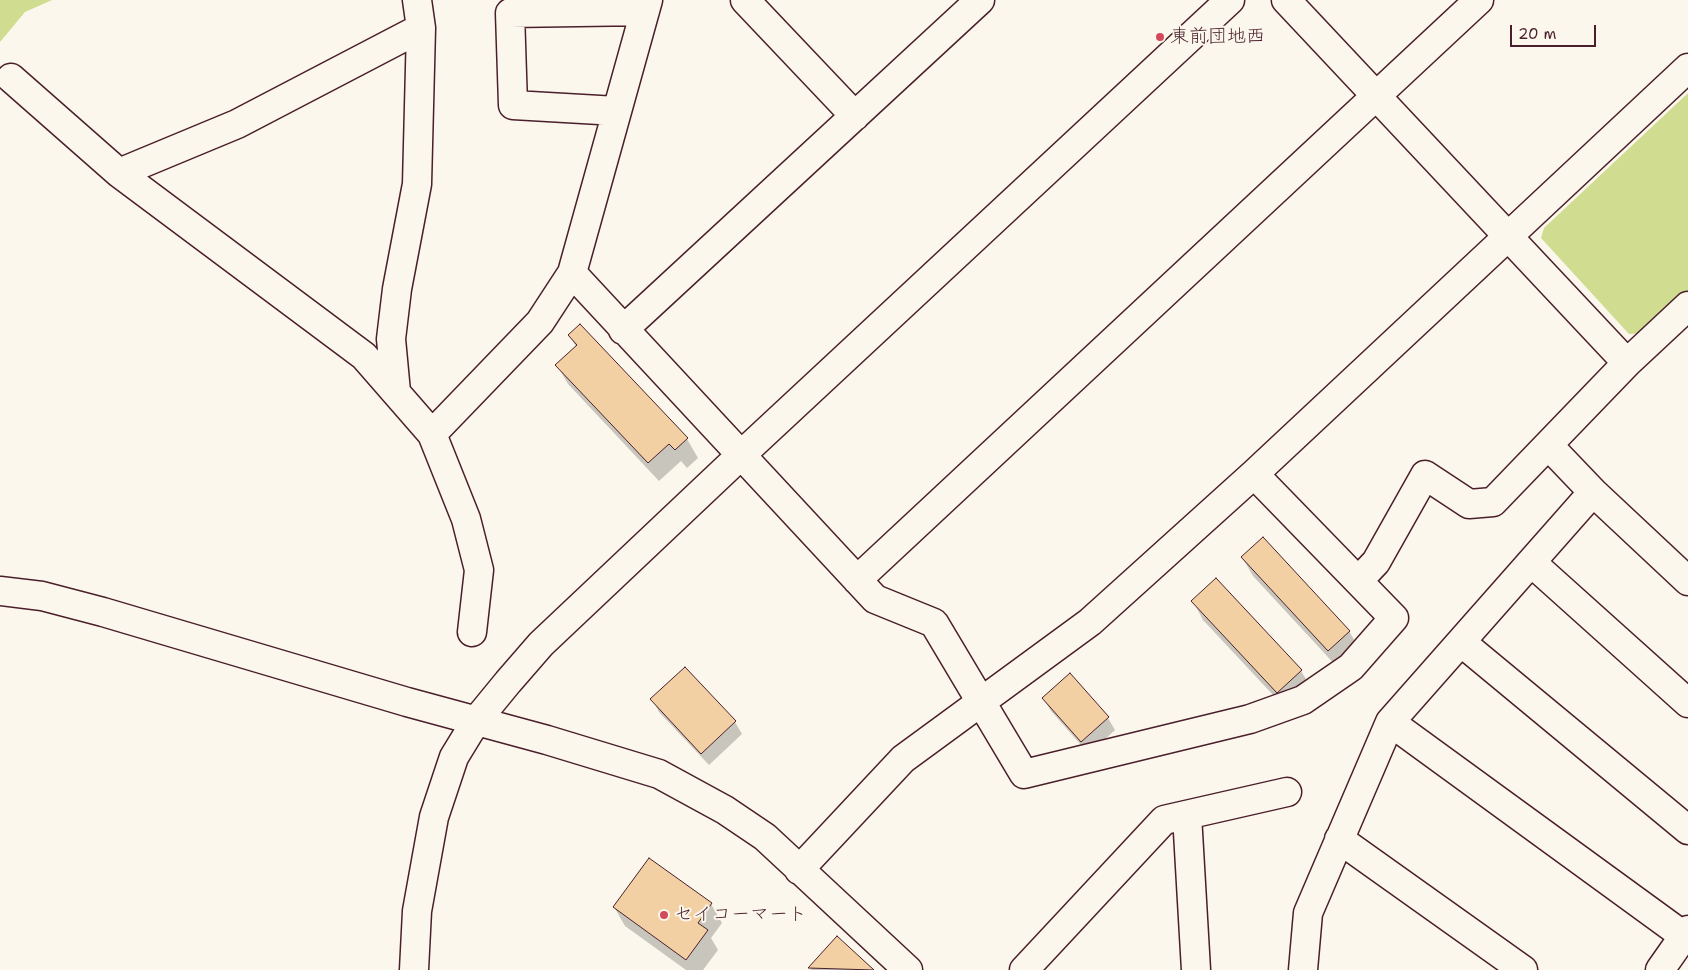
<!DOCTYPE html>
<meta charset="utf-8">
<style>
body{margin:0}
#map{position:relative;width:1688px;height:970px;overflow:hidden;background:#fbf7ec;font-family:"Shantell Sans",sans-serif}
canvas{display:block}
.scale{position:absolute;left:1510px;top:25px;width:86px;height:22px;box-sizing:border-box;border:2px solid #4a1f2b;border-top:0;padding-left:6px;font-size:15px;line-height:18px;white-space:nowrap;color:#4a1f2b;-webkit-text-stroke:4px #fbf7ec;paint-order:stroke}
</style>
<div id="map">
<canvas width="1688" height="970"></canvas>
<div class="scale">20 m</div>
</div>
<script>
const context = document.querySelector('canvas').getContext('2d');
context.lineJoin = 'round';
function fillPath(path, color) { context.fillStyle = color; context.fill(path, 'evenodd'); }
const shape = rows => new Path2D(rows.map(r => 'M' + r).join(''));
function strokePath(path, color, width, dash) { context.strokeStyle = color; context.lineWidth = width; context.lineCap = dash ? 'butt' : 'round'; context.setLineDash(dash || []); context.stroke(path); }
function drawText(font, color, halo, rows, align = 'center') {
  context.font = font + ' "Shantell Sans","Klee One",sans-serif'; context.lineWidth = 4; context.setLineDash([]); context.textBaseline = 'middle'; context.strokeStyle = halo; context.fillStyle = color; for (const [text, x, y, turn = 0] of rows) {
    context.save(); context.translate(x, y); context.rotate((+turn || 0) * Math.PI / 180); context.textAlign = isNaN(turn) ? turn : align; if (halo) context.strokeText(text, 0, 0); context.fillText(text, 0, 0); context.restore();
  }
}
fillPath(shape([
 [0,0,52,0,25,12,0,42],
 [1688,93,1688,294,1647,333,1629,334,1541,238,1544,228]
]), '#d0dc8f');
fillPath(shape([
 [580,326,687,439,698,458,687,468,681,461,659,481,568,384,557,365,576,347,570,336],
 [1242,557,1349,631,1360,650,1339,669,1253,576],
 [1193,601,1301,671,1312,689,1288,711,1203,620],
 [1043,698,1108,718,1115,730,1089,754,1051,711],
 [652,699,735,722,742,734,709,765,659,712],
 [711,904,722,923,711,938,718,950,703,970,686,970,625,926,614,907],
 [837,938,872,970,810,970]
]), '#0003');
const building = shape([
 [580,324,688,438,675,450,669,444,648,463,555,365,577,345,568,335,580,324],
 [1263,537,1350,631,1328,651,1241,557,1263,537],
 [1216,578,1302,670,1277,693,1191,601,1216,578],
 [685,667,736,721,701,754,650,699,685,667],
 [1070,673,1109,717,1081,742,1042,698,1070,673],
 [649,858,712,903,698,923,708,930,686,960,613,907,649,858],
 [837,936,874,970,808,968,837,936]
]);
fillPath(building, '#f2d0a3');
strokePath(building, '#4a1f2b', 1);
const minor = shape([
 [745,0,855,116],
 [1286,0,1627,363],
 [11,78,119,173,364,356,432,434,466,519,479,570,472,632],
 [617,111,513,105,510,13,645,11],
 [119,173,237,124,421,28],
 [572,273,875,599,934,623,1024,774,1250,719,1303,700,1351,667,1394,618,1254,474],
 [623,330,980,0],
 [396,392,391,339,397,289,417,184,421,28,417,0],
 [432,434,540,322,572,273,648,0],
 [1549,446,1593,492,1688,581],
 [1532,563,1688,703],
 [857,580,1479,0],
 [1359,580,1376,562,1425,475,1469,504,1493,502,1627,363,1688,306],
 [0,591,42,596,103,612,407,702,547,740,659,774,725,810,765,837,908,970],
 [1461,642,1688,830],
 [1390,722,1688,939],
 [1187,815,1196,970],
 [1339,839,1523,970],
 [799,870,903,759,1090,622,1254,474,1688,68],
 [414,970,417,911,434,817,454,757,476,721,508,682,541,644,740,456,1230,0],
 [1024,970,1164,820,1287,792],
 [1303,970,1308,913,1390,722,1593,492],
 [1660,970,1688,930]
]);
strokePath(minor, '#4a1f2b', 31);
strokePath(minor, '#fbf7ec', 28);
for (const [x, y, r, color] of [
 [1160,37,5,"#d1495b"],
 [664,915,5,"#d1495b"]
]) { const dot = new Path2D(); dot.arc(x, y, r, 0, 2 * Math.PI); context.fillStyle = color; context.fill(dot); strokePath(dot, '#fbf7ec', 2); }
drawText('19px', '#4a1f2b', '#fbf7ec', [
 ["東前団地西",1170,37],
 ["セイコーマート",674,915]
], 'left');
</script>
